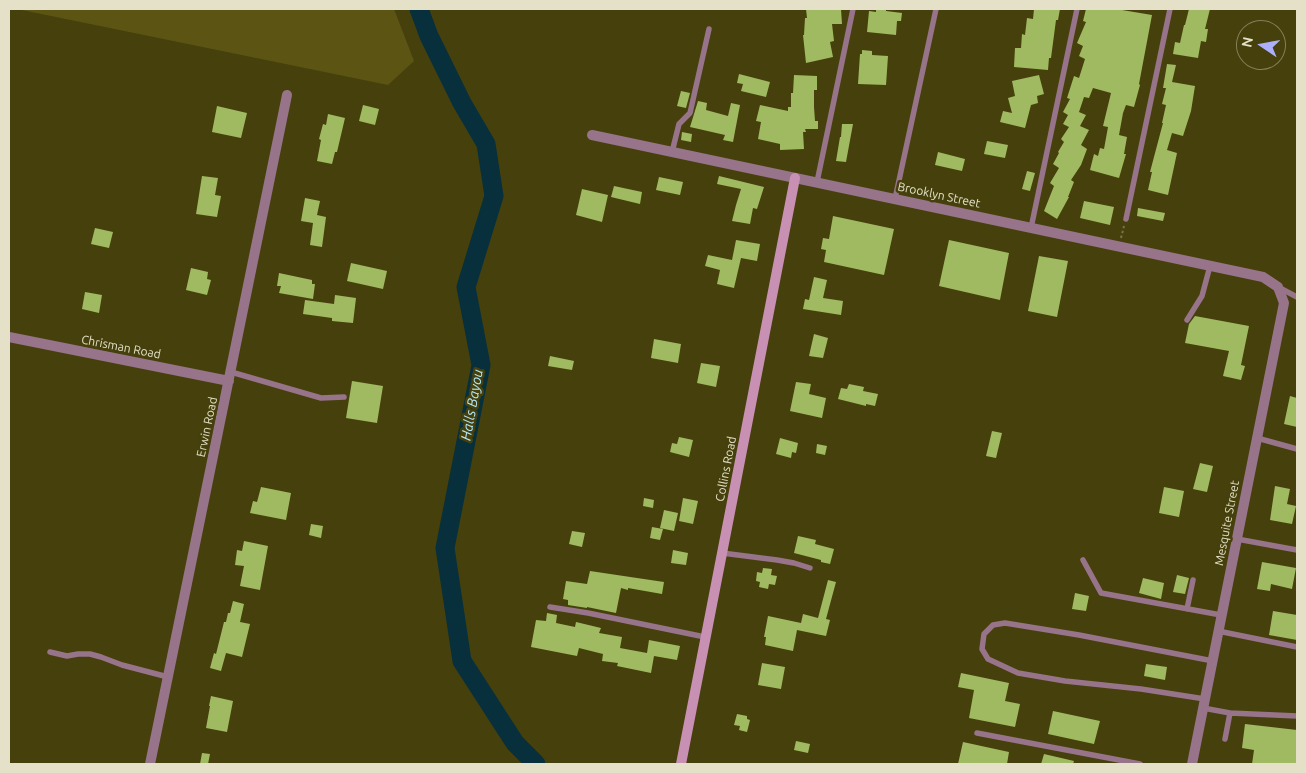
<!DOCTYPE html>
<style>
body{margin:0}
#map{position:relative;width:1306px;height:773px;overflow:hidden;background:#46400d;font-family:Ubuntu,sans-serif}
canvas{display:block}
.frame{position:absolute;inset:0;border:10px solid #e4e1c8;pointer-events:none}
.north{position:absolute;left:1236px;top:20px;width:50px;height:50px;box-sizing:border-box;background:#46400d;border:1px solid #858058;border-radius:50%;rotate:282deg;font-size:14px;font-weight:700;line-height:20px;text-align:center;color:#e4e1c8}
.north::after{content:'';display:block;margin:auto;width:18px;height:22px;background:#adaffb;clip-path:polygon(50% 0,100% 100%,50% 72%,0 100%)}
</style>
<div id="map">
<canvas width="1306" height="773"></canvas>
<div class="frame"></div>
<div class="north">N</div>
</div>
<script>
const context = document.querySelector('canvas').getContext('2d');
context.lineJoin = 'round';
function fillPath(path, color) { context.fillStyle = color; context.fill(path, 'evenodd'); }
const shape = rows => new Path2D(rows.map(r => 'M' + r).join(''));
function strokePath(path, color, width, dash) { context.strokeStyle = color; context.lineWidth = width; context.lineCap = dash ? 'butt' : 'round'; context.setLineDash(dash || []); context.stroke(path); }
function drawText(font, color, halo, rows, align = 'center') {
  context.font = font + ' Ubuntu,sans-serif'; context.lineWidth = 5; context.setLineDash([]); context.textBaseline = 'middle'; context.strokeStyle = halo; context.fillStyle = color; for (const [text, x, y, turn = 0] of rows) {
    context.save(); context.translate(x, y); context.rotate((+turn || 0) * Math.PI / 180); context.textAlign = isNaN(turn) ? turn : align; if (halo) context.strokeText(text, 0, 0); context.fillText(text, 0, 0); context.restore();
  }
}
fillPath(shape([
 [17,9,394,9,414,61,388,85]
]), '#5c5413');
strokePath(shape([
 [419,9,429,36,462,103,486,144,494,196,466,287,481,365,445,548,462,661,515,743,536,764]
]), '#08303c', 19);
fillPath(shape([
 [806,9,841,9,842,24,832,24,834,41,830,42,833,57,806,63,803,35,804,35,805,18,807,18],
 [876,9,886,9,886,11,902,13,901,21,897,21,896,35,867,32,869,11,876,12],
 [1034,9,1060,9,1058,20,1056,20,1051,58,1049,58,1048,70,1014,67,1015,48,1021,48,1022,34,1025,35,1027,18,1033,19],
 [1086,9,1116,9,1152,15,1139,84,1140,85,1134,107,1126,105,1123,113,1119,135,1127,137,1124,154,1126,154,1119,178,1090,170,1094,154,1098,156,1100,148,1104,149,1108,127,1103,126,1111,93,1093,88,1089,98,1084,97,1079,112,1086,115,1080,126,1089,130,1081,145,1087,149,1081,165,1071,180,1074,182,1068,197,1069,197,1057,219,1044,211,1054,186,1050,183,1059,168,1053,164,1059,153,1058,152,1064,142,1061,139,1069,127,1063,124,1068,115,1063,112,1070,99,1067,98,1074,76,1079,78,1085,59,1079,56,1083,46,1077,43,1086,22,1083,21],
 [1189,9,1210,9,1205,29,1208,29,1206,42,1201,41,1198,58,1173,54,1175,42,1180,43,1184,25,1185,25],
 [862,50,872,51,872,55,888,56,886,85,858,84,860,54,862,54],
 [1167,64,1176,65,1172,82,1195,86,1191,111,1183,136,1172,133,1167,150,1177,153,1168,195,1148,190,1152,172,1150,172,1163,123,1162,123,1166,105,1162,104,1166,88,1163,88],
 [739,74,770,82,766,97,741,91,743,84,737,83],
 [794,75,817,76,817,90,814,90,814,107,815,121,818,121,818,129,805,129,806,132,803,132,804,149,780,150,780,144,758,139,761,122,756,121,760,105,788,111,788,107,791,107,791,93,793,93],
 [1039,75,1044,94,1037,96,1038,103,1031,105,1025,128,1000,122,1003,111,1012,113,1008,98,1015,96,1012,81],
 [681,91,690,93,686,108,677,106],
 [698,101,707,103,706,110,728,116,731,103,740,105,733,142,723,140,725,135,690,127],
 [363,105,379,109,375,125,359,121],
 [217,106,247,113,241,138,212,132],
 [328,114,345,118,337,152,335,152,332,164,317,161,321,140,319,139,323,124,326,125],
 [842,124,853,124,846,162,836,161,840,137,841,137],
 [682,132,692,134,691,142,681,140],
 [987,141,1008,145,1005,158,984,154],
 [938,152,965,159,962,171,935,165],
 [1027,171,1035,173,1030,191,1022,189],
 [202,176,218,178,215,195,221,196,217,217,196,214],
 [719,176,764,187,757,209,753,208,750,224,732,221,736,205,741,189,717,184],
 [659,177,683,182,680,195,656,190],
 [614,186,642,192,640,204,611,197],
 [582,189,608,195,602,222,576,215],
 [305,198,320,201,317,215,326,217,322,247,310,245,313,223,301,221],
 [1084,201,1114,207,1110,225,1080,218],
 [1138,208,1165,213,1163,221,1137,216],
 [833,216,894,229,884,275,824,262,826,250,821,249,823,238,829,239],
 [95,228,113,232,109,248,91,244],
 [736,240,760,244,757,261,741,258,734,288,717,284,720,270,705,266,708,255,732,260],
 [949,240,1009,253,1000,300,939,286],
 [1039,256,1068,261,1057,317,1028,311],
 [351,263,387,271,383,289,347,281],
 [191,268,208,272,207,279,211,280,207,295,186,290],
 [279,273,312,280,312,284,315,284,313,299,279,293,281,286,277,286],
 [814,277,827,280,823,298,843,301,841,315,803,309,805,299,809,300],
 [85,292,102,295,99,313,82,309],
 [335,295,356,298,353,323,332,321,332,318,303,314,305,300,334,304],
 [1195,316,1249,326,1241,365,1245,366,1241,380,1223,376,1229,351,1185,343,1189,324],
 [814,334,828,338,823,358,809,356],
 [654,339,681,344,678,363,651,358],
 [550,356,574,361,572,370,548,366],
 [701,363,720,366,716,387,697,383],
 [352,381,383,386,377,423,346,418],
 [796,382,811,384,809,394,826,398,822,418,790,411],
 [849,384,864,387,863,391,878,394,875,406,866,404,866,406,838,399,841,388,847,389],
 [1290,396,1297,398,1297,427,1284,424],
 [992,431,1002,433,996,458,986,456],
 [679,437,693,440,689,457,670,452,672,443,677,444],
 [780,438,798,443,796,453,792,452,791,458,776,454],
 [817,444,827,446,825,455,816,453],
 [1200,463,1213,466,1207,492,1193,489],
 [1275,486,1290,489,1287,504,1296,506,1292,524,1270,520],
 [261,487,291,493,286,520,250,513,253,501,257,502],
 [1164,487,1184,491,1179,517,1159,513],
 [644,498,654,500,653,508,643,506],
 [683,498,698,501,693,524,679,521],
 [664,510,678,513,674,531,660,528],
 [311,524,323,526,321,538,309,535],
 [652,527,663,529,660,540,650,538],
 [572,531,585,533,582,547,569,544],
 [798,536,816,540,815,544,834,549,830,564,821,562,821,560,794,553],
 [244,541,268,546,260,590,240,586,244,566,235,565,237,550,242,551],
 [673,550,688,553,686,565,671,563],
 [1262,562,1296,568,1292,589,1271,584,1270,591,1257,589],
 [763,568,772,569,771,575,777,576,775,585,769,584,768,589,759,587,760,582,756,581,757,572,762,573],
 [590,571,664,582,662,594,628,588,628,590,621,588,616,613,587,607,587,608,568,605,568,600,563,599,566,581,587,584],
 [1177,575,1189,578,1185,594,1173,592],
 [1143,578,1164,583,1161,599,1139,593],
 [828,580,836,582,826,619,830,620,826,636,797,630,793,651,765,645,766,637,764,637,768,616,801,623,803,614,818,618],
 [1075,593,1089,596,1086,611,1072,609],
 [233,601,244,604,240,622,250,624,242,657,226,653,221,671,210,668,214,653,216,654,224,622,226,622,228,613,230,613],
 [1273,611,1297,615,1297,640,1269,635],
 [547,613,557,615,556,623,575,627,576,622,601,628,599,633,622,637,620,648,647,653,649,640,680,646,677,660,654,656,651,673,617,666,618,663,602,661,603,654,579,648,577,656,531,647,536,620,546,621],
 [762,663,785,667,781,689,758,685],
 [1146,664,1167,667,1165,680,1144,676],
 [961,673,1009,683,1005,701,1020,704,1015,727,969,718,974,690,958,687],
 [211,696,233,701,227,732,206,728,210,706,209,706],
 [1053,711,1100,721,1094,744,1048,734],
 [737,714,747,716,747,719,750,720,747,732,739,730,740,726,734,725],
 [1245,724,1297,730,1297,764,1252,764,1254,750,1242,748],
 [796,741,810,744,808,753,794,750],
 [963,742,1009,752,1007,764,958,764],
 [202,753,210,754,208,764,200,764],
 [1044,754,1074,761,1073,764,1041,764]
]), '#a0ba61');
strokePath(shape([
 [1121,238,1124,226]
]), '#787348', 2, [2.5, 2.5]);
strokePath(shape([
 [672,152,679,124,690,113,709,29],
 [817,182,853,9],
 [895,199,936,9],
 [1126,219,1170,9],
 [1031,228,1077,9],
 [1278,287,1297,297],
 [1187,320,1202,296,1210,266],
 [231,372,321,398,344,397],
 [1257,438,1297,449],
 [1237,539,1297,550],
 [722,553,777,560,794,563,810,568],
 [1083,560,1101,593,1221,615],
 [550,607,588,613,705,637],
 [1187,609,1193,580],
 [1218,631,1297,647],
 [50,652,67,656,78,654,90,654,101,657,122,665,168,677],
 [1205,699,1141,689,1065,681,1018,673,988,659,982,649,984,634,993,625,1005,623,1079,635,1213,661],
 [1203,708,1230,713,1297,716],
 [977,733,1140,764],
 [1225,739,1230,713]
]), '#977489', 5.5);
strokePath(shape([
 [592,135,1263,277,1278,287,1284,303,1192,764],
 [9,337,229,381],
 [150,764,287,95]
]), '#977489', 10);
strokePath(shape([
 [681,764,795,178]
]), '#c890b2', 10);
drawText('12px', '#e4e1c8', '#46400d', [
 ["Brooklyn Street",939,195,12],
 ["Chrisman Road",121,347,11],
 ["Erwin Road",207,427,-78],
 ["Collins Road",726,469,-79],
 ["Mesquite Street",1227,523,-79]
]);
drawText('italic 14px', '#b5e9fc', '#46400d', [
 ["Halls Bayou",472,405,-80]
]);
</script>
